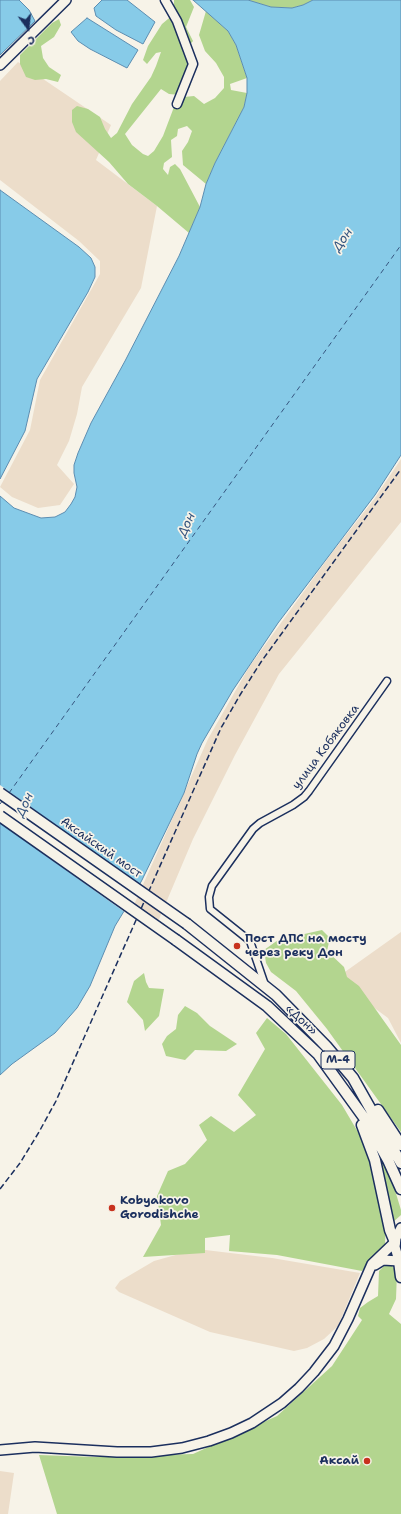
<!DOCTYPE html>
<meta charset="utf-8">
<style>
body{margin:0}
#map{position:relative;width:401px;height:1514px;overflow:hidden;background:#f7f3e8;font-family:"Shantell Sans",sans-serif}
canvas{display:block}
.north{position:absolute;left:8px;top:8px;width:40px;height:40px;-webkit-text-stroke:3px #f7f3e8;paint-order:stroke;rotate:165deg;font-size:11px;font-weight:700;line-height:16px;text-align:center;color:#1b2f5e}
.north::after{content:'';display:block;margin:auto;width:14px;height:18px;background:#1b2f5e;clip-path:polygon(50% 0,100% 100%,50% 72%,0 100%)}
</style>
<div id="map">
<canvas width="401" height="1514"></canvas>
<div class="north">С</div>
</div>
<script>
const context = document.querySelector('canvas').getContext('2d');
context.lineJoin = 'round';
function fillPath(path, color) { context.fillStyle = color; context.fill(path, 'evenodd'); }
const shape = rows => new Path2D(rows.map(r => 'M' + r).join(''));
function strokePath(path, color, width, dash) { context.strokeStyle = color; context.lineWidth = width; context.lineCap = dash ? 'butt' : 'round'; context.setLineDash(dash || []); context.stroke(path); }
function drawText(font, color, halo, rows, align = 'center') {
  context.font = font + ' "Shantell Sans",sans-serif'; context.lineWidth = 3.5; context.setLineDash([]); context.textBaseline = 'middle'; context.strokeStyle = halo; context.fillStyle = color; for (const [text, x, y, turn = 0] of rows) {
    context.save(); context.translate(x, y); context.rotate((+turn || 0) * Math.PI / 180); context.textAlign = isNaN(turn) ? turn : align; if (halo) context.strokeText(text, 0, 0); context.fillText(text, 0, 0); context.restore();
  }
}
fillPath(shape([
 [18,62,111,125,96,160,157,206,141,288,82,387,77,414,69,441,57,465,74,484,60,505,38,508,12,497,0,487,30,430,40,380,100,274,100,261,79,241,0,180,0,81],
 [401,459,401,522,279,674,235,755,193,839,157,924,133,907,208,739,249,667,331,554,375,498],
 [401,932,401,1043,388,1018,335,979],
 [197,1249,272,1258,360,1273,338,1326,324,1339,307,1348,294,1351,210,1332,119,1292,115,1288,120,1281,154,1261],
 [0,1471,14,1473,8,1514,0,1514]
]), '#ecddca');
fillPath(shape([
 [174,0,190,0,194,7,186,27,193,41,187,48,187,59,193,64,190,87,180,95,169,94,161,89,125,134,132,145,143,154,148,156,154,151,163,136,174,107,184,97,194,96,204,104,215,98,224,88,224,77,216,63,205,51,199,35,206,11,228,31,236,45,247,78,230,84,231,90,247,93,244,107,215,163,206,184,183,165,182,151,188,142,192,131,187,126,178,129,177,136,171,140,172,157,164,163,163,169,168,175,170,167,175,164,180,169,200,207,189,233,157,206,128,184,109,162,76,132,72,122,72,110,77,106,88,109,100,117,105,129,111,138,117,133,132,104,151,77,156,66,161,52,156,53,147,64,143,60,148,46,162,24,174,14],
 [248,0,313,0,303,5,292,8,271,7],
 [59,19,61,25,54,37,41,46,43,58,49,67,61,75,58,82,46,79,35,80,26,77,20,64,20,55,52,23],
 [322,930,330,938,327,951,344,967,347,977,359,986,401,1045,401,1132,327,1029,296,991,271,972,266,963,264,950,278,940],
 [144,973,146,982,149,988,164,989,159,1016,145,1031,143,1020,127,1002,134,981],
 [185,1006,197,1013,210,1026,237,1044,226,1051,195,1050,185,1060,166,1056,162,1044,167,1036,176,1029,178,1015],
 [267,1018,286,1034,342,1105,365,1144,377,1179,386,1223,385,1244,362,1271,277,1255,229,1251,230,1235,205,1238,205,1253,143,1257,161,1225,157,1196,168,1171,185,1164,207,1140,199,1125,211,1116,234,1132,256,1115,238,1095,265,1049,256,1033],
 [379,1157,383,1159,394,1187,401,1210,401,1215,392,1223],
 [385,1265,392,1266,397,1272,396,1299,389,1314,401,1324,401,1514,57,1514,39,1455,94,1457,193,1454,277,1416,332,1366,362,1320,358,1316,360,1308,368,1302,378,1296,379,1271]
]), '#b3d58f');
const water = shape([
 [0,0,19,0,29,10,35,21,0,55,0,0],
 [102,0,127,0,155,22,143,44,116,30,96,16,94,8,102,0],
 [193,0,248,0,271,7,292,8,303,5,313,0,401,0,401,455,375,495,278,623,233,690,202,743,197,754,184,793,142,880,132,898,115,926,90,986,77,1008,55,1033,12,1064,0,1075,0,496,14,508,41,518,55,517,65,512,71,504,75,497,77,487,74,473,74,465,78,453,91,423,125,361,179,256,200,207,206,184,215,163,244,107,247,93,247,78,236,45,228,31,193,0],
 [87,18,138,50,127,68,90,49,78,41,71,32,87,18],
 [0,190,79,247,91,258,95,267,95,277,88,292,37,379,25,431,0,479,0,190]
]);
fillPath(water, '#87cbe8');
strokePath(water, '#5c8db1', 1);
fillPath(shape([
 [0,785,141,886,126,913,0,823]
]), '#f7f3e8');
strokePath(shape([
 [9,793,401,245],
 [0,804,3,800]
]), '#365680', 1, [5, 4]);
const minor = shape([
 [265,985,250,941,210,909,209,897,212,886,253,829,260,823,293,805,304,797,309,791,387,681]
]);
const tertiary = shape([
 [165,0,177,21,193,64,177,104]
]);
const secondary = shape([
 [0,65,66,0],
 [401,1228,396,1238,395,1247,399,1261,401,1263],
 [375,1265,383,1260,399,1261],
 [0,1450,35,1447,117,1452,151,1452,182,1448,209,1441,231,1433,252,1423,282,1403,299,1388,314,1372,334,1346,348,1319,372,1264,395,1242]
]);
const primary = shape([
 [187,924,276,995,326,1046,353,1078,401,1163],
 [176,940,267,1006,318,1054,365,1119,388,1160,401,1189],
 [378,1110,401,1145],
 [362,1125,375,1160,390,1230,395,1242],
 [399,1261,401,1277]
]);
strokePath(minor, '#1b2f5e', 9);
strokePath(tertiary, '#1b2f5e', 11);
strokePath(secondary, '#1b2f5e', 12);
strokePath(primary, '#1b2f5e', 13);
strokePath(minor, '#f7f3e8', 6);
strokePath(tertiary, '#f7f3e8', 8);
strokePath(secondary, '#f7f3e8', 9);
strokePath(primary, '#f7f3e8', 10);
strokePath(shape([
 [0,1189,20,1163,39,1132,56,1101,221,728,240,695,261,662,401,469]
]), '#1b2f5e', 1.5, [6, 3]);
const primaryBridge = shape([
 [0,793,187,924],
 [0,816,176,940]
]);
strokePath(primaryBridge, '#1b2f5e', 13, []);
strokePath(primaryBridge, '#f7f3e8', 10);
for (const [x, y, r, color] of [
 [237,946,4,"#c8321e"],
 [112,1208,4,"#c8321e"],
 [367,1461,4,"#c8321e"]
]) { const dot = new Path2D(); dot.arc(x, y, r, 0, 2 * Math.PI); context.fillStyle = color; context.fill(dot); strokePath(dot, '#f7f3e8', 1.5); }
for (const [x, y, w] of [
 [338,1060,34]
]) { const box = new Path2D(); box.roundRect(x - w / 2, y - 9, w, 18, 3); context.fillStyle = '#f7f3e8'; context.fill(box); strokePath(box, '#1b2f5e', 1); }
drawText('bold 11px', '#1b2f5e', null, [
 ["М-4",338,1060]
]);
drawText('12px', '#1b2f5e', '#f7f3e8', [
 ["улица Кобяковка",326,747,-53],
 ["Аксайский мост",101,848,35],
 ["«Дон»",301,1020,43]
]);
drawText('bold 12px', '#1b2f5e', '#f7f3e8', [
 ["Пост ДПС на мосту",245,939],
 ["через реку Дон",245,953],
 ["Kobyakovo",120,1201],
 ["Gorodishche",120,1215],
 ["Аксай",359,1461,"right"]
], 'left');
drawText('italic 13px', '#365680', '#f7f3e8', [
 ["Дон",343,240,-56],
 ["Дон",187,525,-66],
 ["Дон",25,805,-65]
]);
</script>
